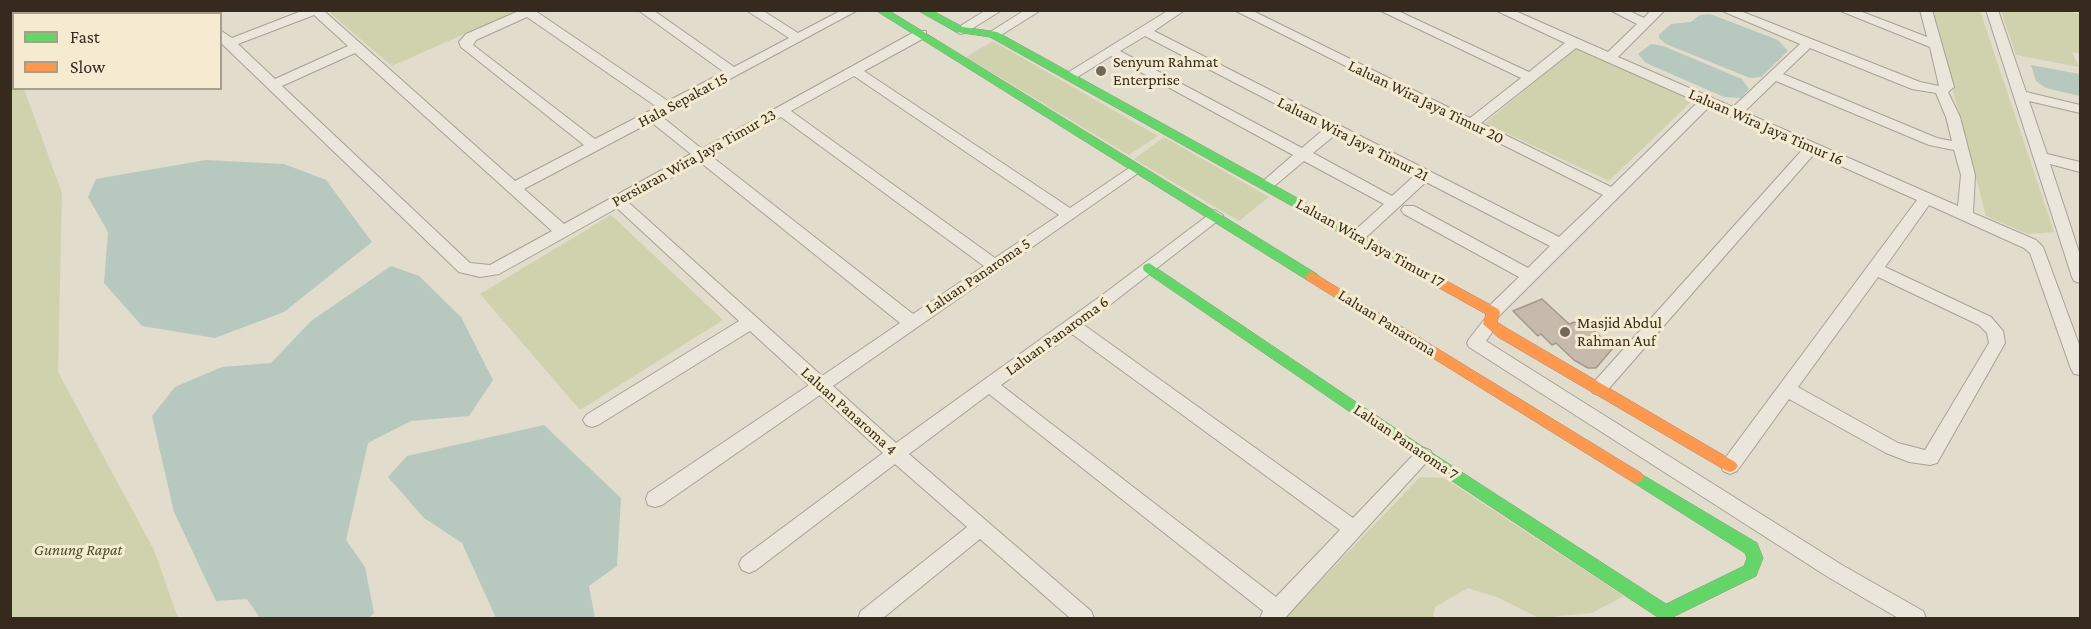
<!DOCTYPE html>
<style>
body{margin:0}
#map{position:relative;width:2091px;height:629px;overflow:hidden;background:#e2dccc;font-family:"Crimson Pro",serif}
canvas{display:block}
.frame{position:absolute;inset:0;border:12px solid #352a1d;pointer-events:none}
.legend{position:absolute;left:12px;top:12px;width:210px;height:78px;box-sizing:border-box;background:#f4ebd1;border:2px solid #a89e89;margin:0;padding:8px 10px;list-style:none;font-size:18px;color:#352a1d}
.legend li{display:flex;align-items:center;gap:12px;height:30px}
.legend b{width:30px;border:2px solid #a89e89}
</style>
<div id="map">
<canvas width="2091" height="629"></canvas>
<div class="frame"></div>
<ul class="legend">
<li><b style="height:8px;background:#63d668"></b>Fast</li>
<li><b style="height:8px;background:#ff974d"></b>Slow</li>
</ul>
</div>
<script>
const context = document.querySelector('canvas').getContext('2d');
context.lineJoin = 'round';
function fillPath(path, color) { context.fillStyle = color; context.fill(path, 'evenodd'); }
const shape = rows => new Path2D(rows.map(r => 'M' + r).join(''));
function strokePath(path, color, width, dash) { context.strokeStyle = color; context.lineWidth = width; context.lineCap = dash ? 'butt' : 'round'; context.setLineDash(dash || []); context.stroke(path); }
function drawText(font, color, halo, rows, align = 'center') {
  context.font = font + ' "Crimson Pro",serif'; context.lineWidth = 6; context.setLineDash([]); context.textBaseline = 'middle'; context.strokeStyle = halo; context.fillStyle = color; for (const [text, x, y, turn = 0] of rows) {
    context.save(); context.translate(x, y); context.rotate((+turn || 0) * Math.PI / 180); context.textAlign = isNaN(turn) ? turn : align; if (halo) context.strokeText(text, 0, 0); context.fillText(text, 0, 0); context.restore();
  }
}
fillPath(shape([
 [337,10,516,10,516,11,392,66,330,13],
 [1932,11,1980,11,2054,232,2028,234,1986,216],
 [2065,11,2080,14,2080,53,2072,52,2079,67,2016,55,2001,11],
 [993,41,1158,136,1129,155,966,57],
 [1577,47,1694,99,1609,181,1485,123],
 [13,70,14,88,24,89,62,193,58,372,154,550,178,618,11,618,10,71],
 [1164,137,1269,197,1239,221,1134,159],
 [611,215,723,320,580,410,480,294],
 [1420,477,1444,478,1624,596,1592,613,1539,618,1499,598,1468,588,1435,607,1433,618,1285,618]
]), '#d0d2ae');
fillPath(shape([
 [1710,14,1778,40,1788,51,1761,77,1750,78,1666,44,1659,38,1659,35,1671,24,1691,22,1700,15],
 [1651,44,1663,46,1742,79,1749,89,1741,98,1724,97,1646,63,1638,54],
 [2031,65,2080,74,2080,96,2046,88,2036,81],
 [206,160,284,164,326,180,372,242,284,312,215,338,142,326,104,283,108,232,88,197,96,179],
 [391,266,419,276,461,317,493,380,469,416,411,421,368,443,346,540,365,567,374,613,369,618,260,618,247,599,216,601,174,512,152,416,175,387,222,367,271,363,311,321],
 [544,425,621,498,617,566,589,586,595,618,496,618,462,543,424,518,388,477,407,456]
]), '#b7c8be');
const building = shape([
 [1542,299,1569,324,1575,322,1584,330,1590,327,1613,348,1596,368,1588,368,1574,360,1556,343,1552,345,1541,334,1538,336,1513,311,1542,299]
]);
fillPath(building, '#c6baad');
strokePath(building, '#a2988b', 1.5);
const street = shape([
 [191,10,204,10,206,14,193,14,191,10],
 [304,10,323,10,515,181,584,145,461,47,459,42,466,34,521,10,534,10,668,101,724,72,638,10,653,10,734,67,789,38,746,10,762,10,798,33,842,10,858,10,661,116,702,149,916,31,926,31,926,37,864,71,1070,208,1132,166,1137,164,1144,169,833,386,896,443,1105,293,1215,210,1223,215,1220,219,1084,325,1353,518,1418,450,1424,448,1430,450,1433,455,1285,618,1260,618,1263,611,989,394,909,454,1091,611,1094,618,1070,618,980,539,883,618,858,618,861,611,967,527,895,464,756,570,749,573,742,570,739,564,742,558,883,453,820,395,662,505,655,507,648,505,646,499,648,493,809,385,750,331,598,425,592,427,586,425,583,420,586,415,739,321,617,208,499,274,480,277,459,272,220,42,220,30,232,38,304,10],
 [314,15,348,46,275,79,238,44,314,15],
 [527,17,657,107,595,139,473,45,476,40,527,17],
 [355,53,552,231,490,265,470,263,282,86,355,53],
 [854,76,1059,215,995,258,791,111,854,76],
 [781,117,984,266,913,314,711,156,781,117],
 [651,122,691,154,564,224,524,189,651,122],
 [700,162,900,323,822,376,628,202,700,162],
 [1072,334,1340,530,1276,597,1001,385,1072,334],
 [986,10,1002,10,965,33,960,34,954,30,986,10],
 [1025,10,1041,10,998,37,993,38,987,34,1025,10],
 [1169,10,1185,10,1154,31,1559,237,1603,195,1234,10,1251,10,1470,118,1521,78,1379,10,1396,10,1529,72,1565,43,1495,10,1513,10,1608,52,1637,24,1610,10,1627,10,1644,18,1651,10,1665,10,1618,57,1733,107,1800,44,1720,10,1738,10,1920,82,1939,86,1930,47,1838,10,1857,10,1927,37,1920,10,1932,10,1954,87,1948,92,1960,117,1975,175,1973,213,2036,240,2043,247,2080,347,2080,375,2074,374,2071,369,2030,253,2024,248,1929,205,1885,267,1991,317,2003,331,2005,343,1937,463,1930,465,1909,462,1886,453,1789,399,1737,471,1730,474,1723,471,1721,466,1723,461,1917,200,1814,154,1605,393,1599,395,1593,393,1590,388,1593,383,1803,149,1709,107,1499,316,1493,318,1487,316,1485,312,1487,308,1519,277,1404,214,1401,210,1404,206,1414,206,1528,268,1550,246,1426,182,1363,240,1353,240,1350,236,1353,232,1384,204,1304,161,1272,188,1262,188,1260,185,1262,182,1293,155,1111,56,1076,78,1071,79,1064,75,1169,10],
 [1145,36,1324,129,1302,148,1120,51,1145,36],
 [1576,48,1698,102,1611,187,1481,123,1576,48],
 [1810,48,1912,89,1936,93,1946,117,1952,141,1937,138,1783,74,1810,48],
 [1776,81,1929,145,1954,150,1961,175,1958,206,1744,112,1776,81],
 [1335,135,1414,176,1392,196,1313,153,1335,135],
 [1878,277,1979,325,1987,333,1989,343,1925,450,1898,443,1798,387,1878,277],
 [1986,10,1998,10,2026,92,2080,105,2080,113,2029,101,2047,154,2080,162,2080,172,2050,164,2080,255,2080,283,2074,281,2072,277,1986,10],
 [1490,318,1498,324,1486,341,1842,565,1923,611,1926,618,1898,618,1828,577,1469,347,1467,343,1469,339,1484,320,1490,318]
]);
const fast = shape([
 [875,10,888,10,1317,274,1319,277,1317,280,1307,280,875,10],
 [917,10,931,10,963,27,997,32,1404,257,1405,260,1404,263,1394,263,990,37,956,32,917,10],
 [1149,263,1429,451,1666,604,1744,566,1747,558,1745,553,1631,481,1628,477,1631,473,1636,471,1757,543,1763,558,1756,576,1671,618,1659,618,1419,459,1144,271,1143,268,1144,265,1149,263]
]);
const slow = shape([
 [1399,255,1498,309,1500,312,1497,322,1508,329,1735,462,1738,466,1735,470,1730,472,1725,470,1498,337,1483,324,1486,314,1394,263,1393,260,1394,257,1399,255],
 [1312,272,1641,473,1644,477,1641,481,1636,483,1631,481,1307,280,1305,277,1307,274,1312,272]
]);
strokePath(street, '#a7a195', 2);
strokePath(fast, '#979085', 1);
strokePath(slow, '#979085', 1);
fillPath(street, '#eae6dc');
fillPath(fast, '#63d668');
fillPath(slow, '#ff974d');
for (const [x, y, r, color] of [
 [1101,71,6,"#72685a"],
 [1565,332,6,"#72685a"]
]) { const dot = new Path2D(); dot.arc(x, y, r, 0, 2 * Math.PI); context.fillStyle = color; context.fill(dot); strokePath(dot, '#f4ebd1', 2); }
drawText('16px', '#352a1d', '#f4ebd1', [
 ["Senyum Rahmat",1113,62],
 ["Enterprise",1113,80],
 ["Masjid Abdul",1577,323],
 ["Rahman Auf",1577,341]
], 'left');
drawText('16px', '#352a1d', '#f4ebd1', [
 ["Hala Sepakat 15",683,100,-28],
 ["Laluan Wira Jaya Timur 20",1426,102,26],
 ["Laluan Wira Jaya Timur 16",1766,127,24],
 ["Laluan Wira Jaya Timur 21",1353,139,27],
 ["Persiaran Wira Jaya Timur 23",694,158,-29],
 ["Laluan Wira Jaya Timur 17",1370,243,29],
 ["Laluan Panaroma 5",978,276,-34],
 ["Laluan Panaroma",1387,323,32],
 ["Laluan Panaroma 6",1057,336,-36],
 ["Laluan Panaroma 4",849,411,42],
 ["Laluan Panaroma 7",1406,442,34]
]);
drawText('italic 16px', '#455125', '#f4ebd1', [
 ["Gunung Rapat",78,550]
]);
</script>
